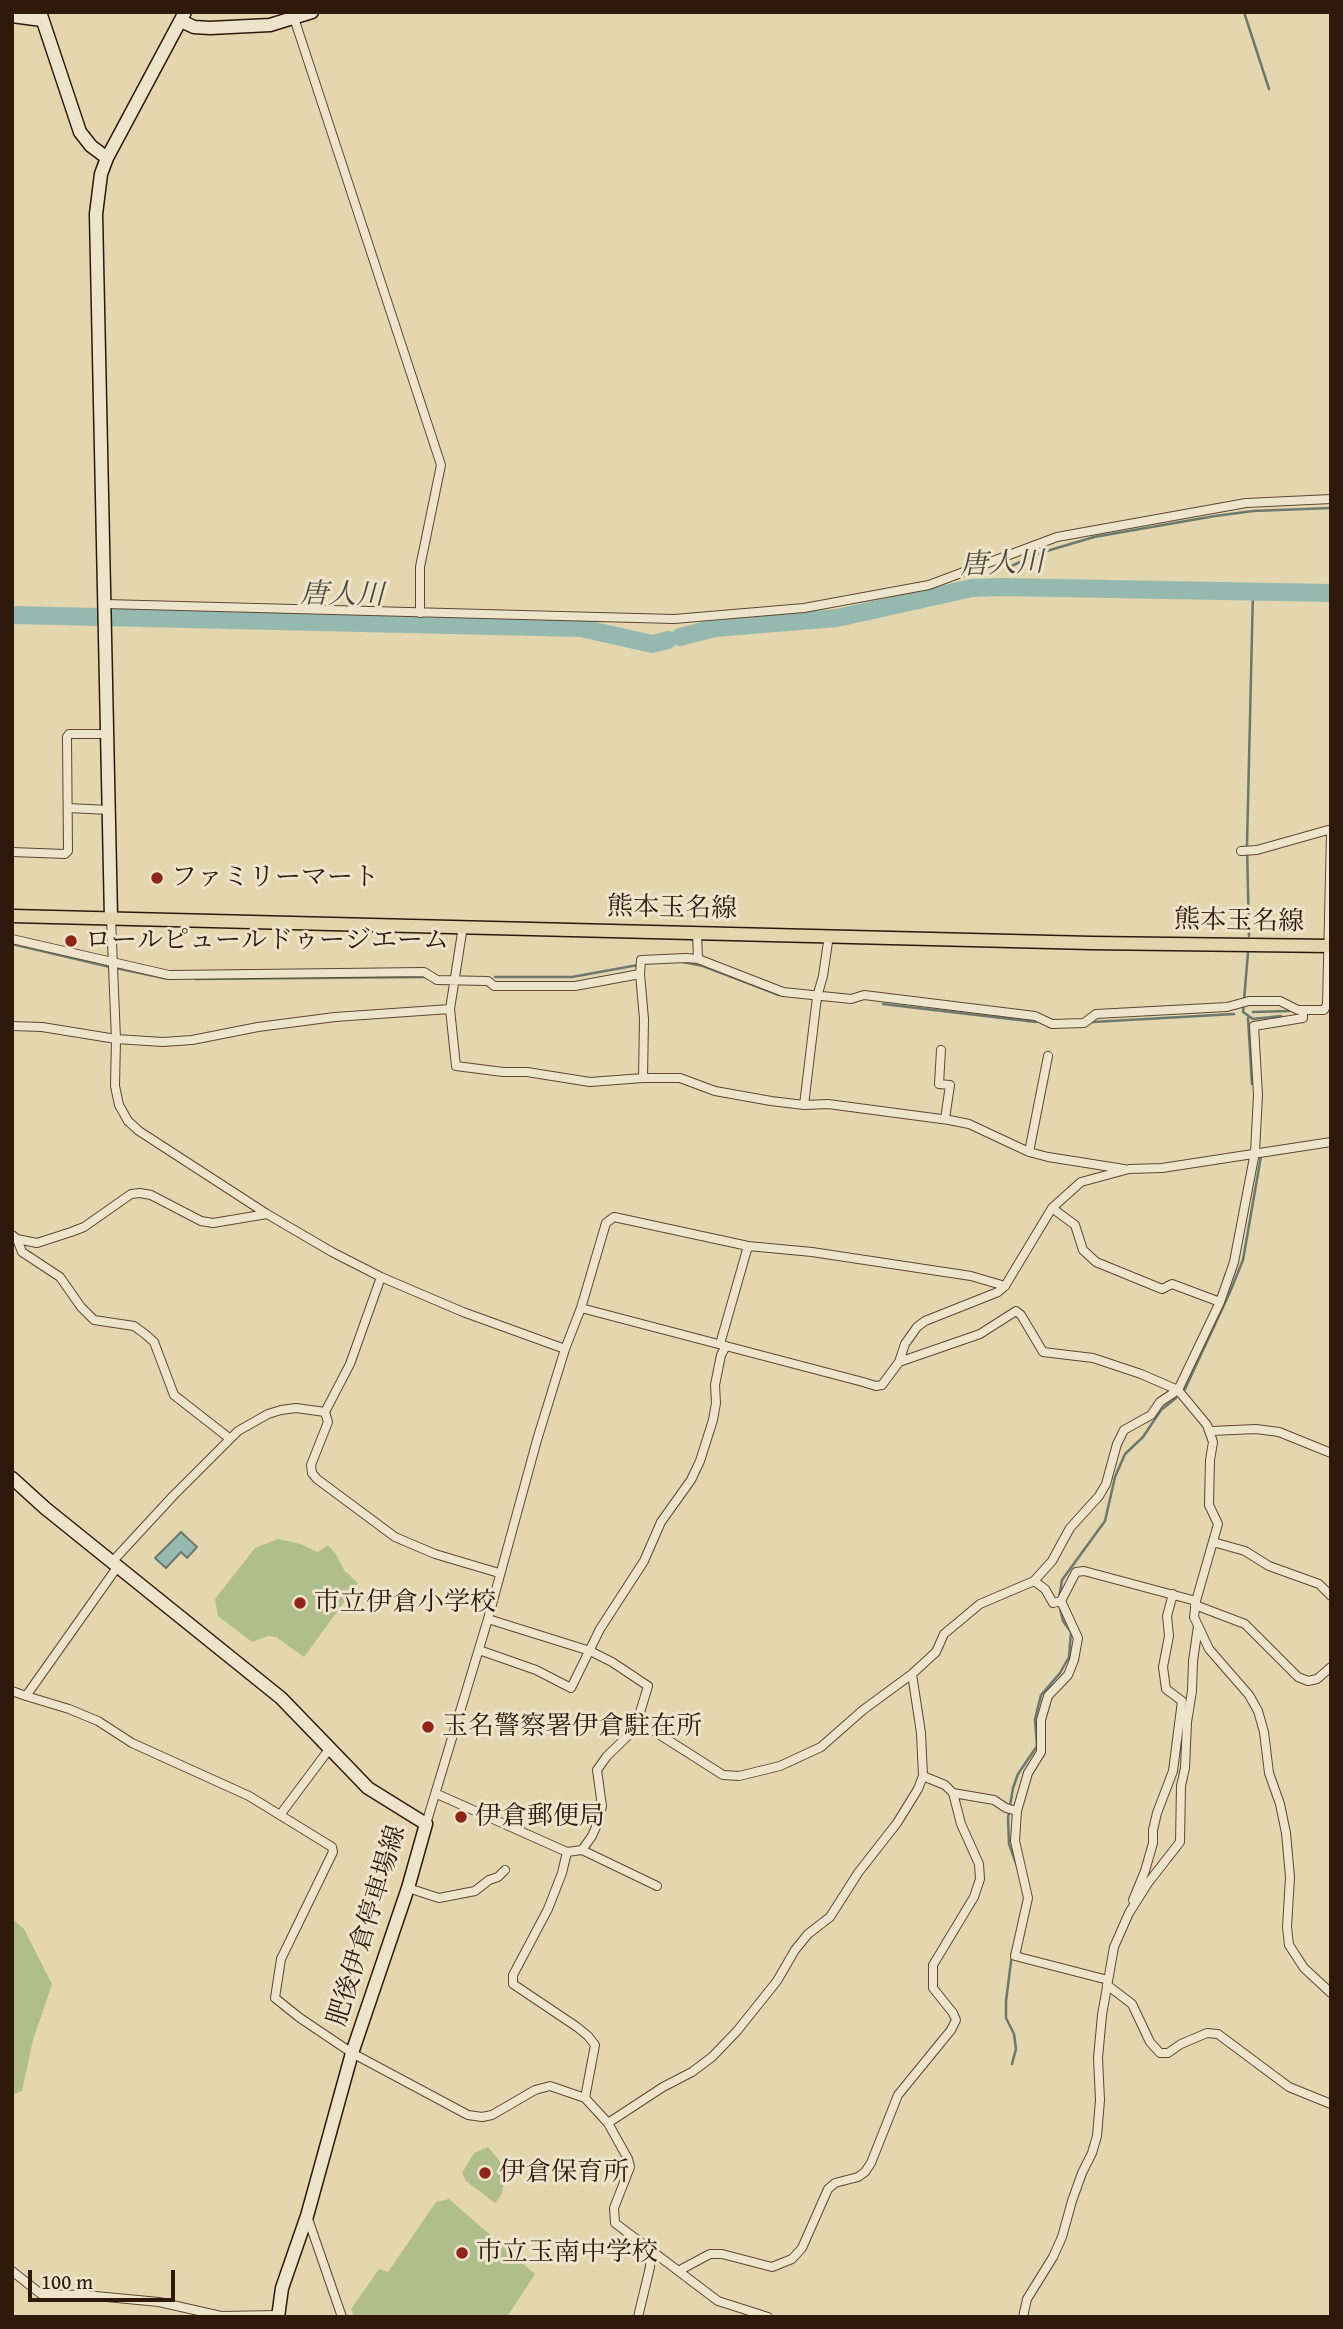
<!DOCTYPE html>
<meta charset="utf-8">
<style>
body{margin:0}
#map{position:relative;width:1343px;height:2329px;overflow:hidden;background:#e4d6af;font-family:"Gentium Book Plus",serif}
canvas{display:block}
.frame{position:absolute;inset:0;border:14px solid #2e190b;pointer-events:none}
.scale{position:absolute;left:28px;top:2270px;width:147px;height:32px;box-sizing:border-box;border:4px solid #2e190b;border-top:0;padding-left:9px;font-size:21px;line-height:24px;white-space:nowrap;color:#2e190b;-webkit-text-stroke:5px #ede4cb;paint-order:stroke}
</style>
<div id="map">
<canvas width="1343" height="2329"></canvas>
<div class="frame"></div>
<div class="scale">100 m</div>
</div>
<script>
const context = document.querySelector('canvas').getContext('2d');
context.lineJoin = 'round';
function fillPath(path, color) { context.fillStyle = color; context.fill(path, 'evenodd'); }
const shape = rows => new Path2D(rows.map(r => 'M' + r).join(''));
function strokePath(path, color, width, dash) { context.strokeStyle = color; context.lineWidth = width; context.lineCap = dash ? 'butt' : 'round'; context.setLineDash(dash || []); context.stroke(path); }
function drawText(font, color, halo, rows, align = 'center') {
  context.font = font + ' "Gentium Book Plus","Noto Serif JP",serif'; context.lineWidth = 6; context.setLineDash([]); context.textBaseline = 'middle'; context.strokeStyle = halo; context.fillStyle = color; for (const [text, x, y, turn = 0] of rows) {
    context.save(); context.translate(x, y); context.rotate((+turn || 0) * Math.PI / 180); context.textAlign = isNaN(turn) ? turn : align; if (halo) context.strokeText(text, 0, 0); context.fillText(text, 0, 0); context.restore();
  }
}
fillPath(shape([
 [278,1539,300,1544,318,1552,328,1545,336,1554,344,1570,358,1583,304,1657,276,1637,268,1636,252,1642,218,1616,215,1599,255,1548],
 [12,1918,24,1929,52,1984,33,2040,22,2091,12,2095],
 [488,2147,502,2164,498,2171,505,2177,502,2194,495,2203,466,2181,462,2173,474,2153],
 [449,2199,535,2274,507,2317,354,2317,351,2309,379,2269,388,2272,436,2202]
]), '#b0be8d');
const water = shape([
 [181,1532,197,1547,187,1558,181,1552,166,1568,155,1558,181,1532]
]);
fillPath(water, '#95b9ae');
strokePath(water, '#6c796d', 2);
strokePath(shape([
 [1244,12,1269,89],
 [1007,568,1040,553,1094,537,1215,516,1253,511,1331,508],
 [1001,587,1002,583],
 [1249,936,1247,845,1253,591],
 [12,944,110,967],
 [1248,953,1243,1012,1253,1019,1281,1016],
 [683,962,703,966,779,995],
 [116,968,168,979],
 [495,977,572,977,649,963],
 [196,979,427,977],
 [883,1004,1036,1022],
 [1330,1010,1331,1010],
 [1253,1012,1289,1011],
 [1248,1018,1252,1084],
 [1093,1022,1234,1014],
 [1185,1389,1230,1292,1243,1260,1261,1156],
 [1059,1598,1062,1580,1105,1521,1115,1477,1125,1454,1143,1437,1161,1410,1176,1398],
 [1017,1866,1009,1844,1008,1818,1013,1788,1018,1774,1037,1746,1035,1719,1041,1695,1060,1673,1069,1657,1071,1632,1063,1621,1059,1604],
 [1012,2064,1016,2049,1014,2034,1006,2018,1006,2001,1012,1954]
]), '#6c796d', 2.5);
strokePath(shape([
 [12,615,581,628,652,644,668,640],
 [680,637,715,628,837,618,972,588,1001,587,1331,593]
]), '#95b9ae', 18);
const street = shape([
 [293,15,441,465,420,567,420,613],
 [105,604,674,619,804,608,929,585,1057,537,1246,503,1331,499],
 [68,808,109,810],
 [1241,851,1257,850,1328,830,1331,833,1327,1004],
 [12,852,65,854,68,851,67,737,69,734,107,734],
 [111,918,116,1039,115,1086,119,1105,128,1121,139,1131,267,1214,332,1252,381,1277,463,1312,565,1349],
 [463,926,450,1009,456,1066,503,1072,527,1072,590,1082,643,1078,680,1078,715,1091,771,1101,804,1105,828,1104,949,1120,969,1124,1029,1152,1048,1157,1124,1169],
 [697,932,698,959],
 [12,939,169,975,424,972,437,980,488,981,494,986,575,986,640,974,641,960,686,958,698,959,783,992,851,999,864,995,1035,1016,1052,1024,1084,1023,1096,1014,1227,1007,1249,1001,1280,1001,1298,1010,1324,1010,1327,1004,1331,1004],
 [640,974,644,1019,643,1078],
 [12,1026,42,1027,116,1039,163,1042,192,1040,258,1027,335,1017,450,1009],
 [941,1050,939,1084,950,1085,945,1119],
 [804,1105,817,997,823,976,829,935],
 [1029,1152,1048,1056],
 [1052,1208,1075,1225,1083,1250,1096,1262,1162,1289,1172,1284,1220,1302],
 [12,1235,17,1239,22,1252,60,1277,81,1307,94,1320,134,1326,145,1334,154,1342,174,1395,229,1438],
 [17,1239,37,1243,71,1232,84,1227,131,1194,140,1193,151,1195,201,1221,213,1223,267,1214],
 [381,1277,350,1364,325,1412,328,1422,311,1465,312,1473,317,1479,395,1537,435,1554,499,1573],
 [581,1308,863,1382,876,1386,882,1385,899,1362,905,1344,917,1327,925,1321,998,1292,1005,1286,1052,1208,1081,1182,1129,1169,1162,1168,1331,1142],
 [720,1344,748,1246],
 [899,1362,980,1334,1016,1311,1021,1315,1043,1352,1093,1358,1141,1374,1178,1390,1207,1425,1213,1442,1210,1460,1209,1505,1218,1524,1196,1601,1194,1617,1209,1649,1249,1695,1258,1711,1264,1732,1269,1773,1280,1804,1286,1833,1290,1877,1287,1927,1289,1945,1304,1968,1331,1993],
 [1211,1431,1256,1429,1279,1432,1331,1453],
 [1213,1542,1245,1551,1269,1566,1319,1584,1331,1596],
 [112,1562,173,1496,238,1431,268,1414,281,1410,296,1408,325,1412],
 [1034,1581,1045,1589,1053,1603,1061,1601],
 [1061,1601,1078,1638,1074,1660,1068,1675,1048,1696,1041,1720,1041,1752,1028,1773,1017,1811,1015,1841,1028,1898,1015,1956,1108,1980],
 [1061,1601,1076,1572,1084,1571,1196,1601],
 [1195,1605,1245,1624,1298,1677,1308,1681,1317,1679,1331,1667],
 [488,1619,590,1651,612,1662,648,1686,635,1729,607,1756,597,1770,602,1806,599,1820,592,1836,582,1850,567,1852],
 [479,1650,536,1670,571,1688,600,1629,644,1561,661,1522,691,1480,700,1461,713,1420,716,1403,715,1385,721,1355,726,1346],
 [12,1691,26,1696,118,1566],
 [26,1696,69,1709,98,1721,132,1743,249,1796,332,1847,333,1852,281,1959,275,1998,300,2018,352,2053,468,2115,482,2117,492,2115,535,2090,550,2086,585,2098,608,2123],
 [638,1721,723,1775,739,1776,780,1766,821,1747,863,1710,912,1674,936,1652,944,1634,980,1604,1034,1581,1052,1561,1070,1528,1099,1496,1106,1484,1117,1444,1124,1430,1151,1415,1160,1402,1178,1390,1220,1302,1234,1262,1255,1152,1258,1095,1254,1026,1303,1018,1303,1010],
 [953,1793,994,1800,1006,1808,1017,1811],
 [437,1794,567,1852,562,1873,548,1909,513,1975,513,1984,577,2027,588,2036,595,2045,585,2098],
 [280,1815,330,1748],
 [426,1824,488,1619,537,1440,565,1349,581,1308,606,1223,614,1217,748,1246,812,1252,971,1276,1005,1286],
 [582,1850,657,1886],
 [408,1888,439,1898,475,1891,489,1880,498,1877,505,1870],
 [1133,1900,1145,1871,1153,1843,1153,1830,1157,1813,1173,1771,1182,1701,1166,1689,1163,1667,1169,1636,1167,1616,1173,1594],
 [1107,1985,1132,2004,1150,2042,1160,2053,1168,2053,1181,2044,1207,2033,1218,2034,1289,2087,1331,2104],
 [307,2216,342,2317],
 [680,2270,710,2254,722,2254,772,2267,792,2259,802,2248,828,2189,835,2183,858,2177,865,2172,871,2163,898,2095,951,2030,956,2020,953,2013,933,1988,933,1965,974,1897,980,1879,979,1864,961,1824,953,1793,945,1785,923,1776],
 [12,2271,41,2294,85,2295,159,2302,221,2316,278,2315],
 [638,2317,650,2267,651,2250],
 [768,2317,718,2301,615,2223,614,2208,630,2167,628,2159,608,2123,663,2087,692,2072,712,2057,737,2031,777,1981,795,1950,808,1934,830,1917,858,1873,897,1823,918,1789,923,1776,921,1733,912,1674],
 [1023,2317,1027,2299,1053,2257,1062,2237,1072,2201,1082,2173,1092,2153,1097,2136,1100,2100,1098,2058,1102,2015,1114,1947,1129,1913,1148,1883,1180,1842,1181,1786,1185,1768,1187,1722,1192,1691,1193,1661,1198,1626]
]);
const secondary = shape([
 [40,12,80,132,91,146,107,158],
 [12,16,42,20],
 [181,21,194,27,210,28,270,25,312,12],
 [111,918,96,214,101,174,107,158,185,12],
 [12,1478,45,1508,281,1698,368,1788,426,1824,408,1888,352,2053,307,2216,282,2288,278,2317]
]);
const primary = shape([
 [12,916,1091,943,1331,946]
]);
strokePath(street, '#5c4834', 10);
strokePath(secondary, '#2e190b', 15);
strokePath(primary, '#2e190b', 15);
strokePath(street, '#ede4cb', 8);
strokePath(secondary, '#ede4cb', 12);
strokePath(primary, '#e4d6af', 12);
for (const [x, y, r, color] of [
 [157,878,7,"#8f2418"],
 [71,941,7,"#8f2418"],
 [300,1603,7,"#8f2418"],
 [428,1727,7,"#8f2418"],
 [461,1817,7,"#8f2418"],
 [485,2173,7,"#8f2418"],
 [462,2253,7,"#8f2418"]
]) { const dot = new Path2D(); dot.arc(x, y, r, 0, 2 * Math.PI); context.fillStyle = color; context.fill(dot); strokePath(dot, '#ede4cb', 2.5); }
drawText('26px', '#2e190b', '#ede4cb', [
 ["ファミリーマート",171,878],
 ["ロールピュールドゥージエーム",85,941],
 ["市立伊倉小学校",314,1603],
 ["玉名警察署伊倉駐在所",442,1727],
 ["伊倉郵便局",475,1817],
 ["伊倉保育所",499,2173],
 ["市立玉南中学校",476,2253]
], 'left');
drawText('26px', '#2e190b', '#ede4cb', [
 ["熊本玉名線",672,909,1],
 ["熊本玉名線",1239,922,1],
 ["肥後伊倉停車場線",368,1926,-73]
]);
drawText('italic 28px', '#4d493c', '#ede4cb', [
 ["唐人川",1002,565,-2],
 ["唐人川",342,596,1]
]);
</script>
